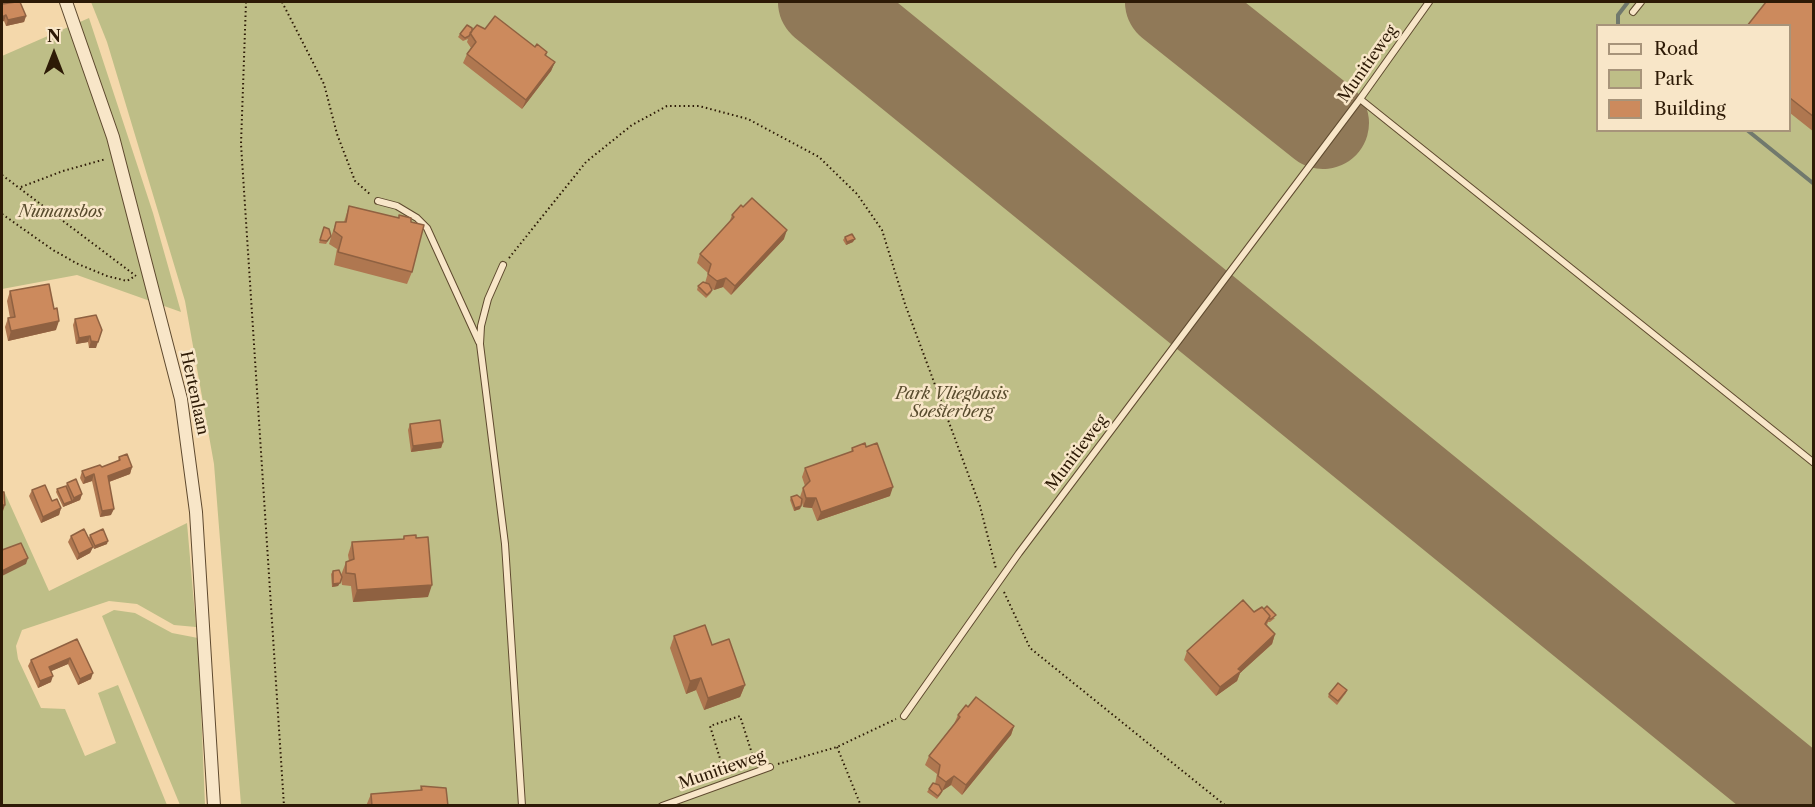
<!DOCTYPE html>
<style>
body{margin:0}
#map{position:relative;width:1815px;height:807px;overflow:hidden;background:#f4d8ab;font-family:"Libre Caslon Text",serif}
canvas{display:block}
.frame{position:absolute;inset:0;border:3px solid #2d1a06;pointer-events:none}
.legend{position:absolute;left:1596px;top:24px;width:195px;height:108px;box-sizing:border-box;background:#f8e6c8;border:2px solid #a7947a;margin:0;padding:8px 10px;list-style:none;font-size:18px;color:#2d1a06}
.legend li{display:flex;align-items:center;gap:12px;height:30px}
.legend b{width:30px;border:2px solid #a7947a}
.north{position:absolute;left:24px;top:24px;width:60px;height:60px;-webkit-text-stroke:4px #f8e6c8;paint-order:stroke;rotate:0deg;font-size:16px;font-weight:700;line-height:24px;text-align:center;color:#2d1a06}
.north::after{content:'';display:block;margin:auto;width:21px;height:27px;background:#2d1a06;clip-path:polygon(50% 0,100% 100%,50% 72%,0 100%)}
</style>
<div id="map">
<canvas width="1815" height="807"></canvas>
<div class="frame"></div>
<ul class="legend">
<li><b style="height:8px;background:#f8e6c8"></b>Road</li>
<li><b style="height:16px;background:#bebe87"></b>Park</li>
<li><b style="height:16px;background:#cc8a5d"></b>Building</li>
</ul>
<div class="north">N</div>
</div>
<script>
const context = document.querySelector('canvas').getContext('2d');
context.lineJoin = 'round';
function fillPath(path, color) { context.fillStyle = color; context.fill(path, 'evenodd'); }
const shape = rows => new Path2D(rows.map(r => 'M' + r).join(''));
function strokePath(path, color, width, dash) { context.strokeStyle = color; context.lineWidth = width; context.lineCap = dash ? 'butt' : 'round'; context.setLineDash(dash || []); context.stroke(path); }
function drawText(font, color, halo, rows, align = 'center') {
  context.font = font + ' "Libre Caslon Text",serif'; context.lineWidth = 5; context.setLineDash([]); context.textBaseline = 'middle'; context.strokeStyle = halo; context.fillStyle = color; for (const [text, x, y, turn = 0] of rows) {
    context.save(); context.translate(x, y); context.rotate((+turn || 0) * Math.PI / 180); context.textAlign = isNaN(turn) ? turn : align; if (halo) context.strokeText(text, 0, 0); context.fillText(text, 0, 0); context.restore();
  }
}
fillPath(shape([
 [91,2,1813,2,1813,805,241,805,214,464,185,301,107,42],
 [1598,26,1790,26,1790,130,1598,130],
 [89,18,153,213,181,312,77,275,2,289,2,56],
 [4,491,49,591,187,523,196,627,174,625,137,604,109,601,22,630,16,646,18,659,41,708,65,709,85,756,116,743,98,693,118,685,167,805,2,805,2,492],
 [114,610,135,613,172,633,198,638,205,805,180,805,102,616]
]), '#bebe87');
strokePath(shape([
 [1618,26,1618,15,1628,2],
 [1747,130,1814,184]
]), '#71796d', 4);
strokePath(shape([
 [824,2,1811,806],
 [1171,2,1323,123]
]), '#907958', 92);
const lane = shape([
 [1633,12,1641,2],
 [1360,99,1814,463],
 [378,201,397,206,417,218,427,228,479,342],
 [503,265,488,299,481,326,480,344,505,544,522,806],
 [904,716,1019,553,1360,99,1429,2],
 [662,806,770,767]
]);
const street = shape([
 [66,2,113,137,181,399,196,512,214,806]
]);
strokePath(lane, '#5f4a2f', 8);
strokePath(street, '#5f4a2f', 14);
strokePath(shape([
 [246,2,241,144,284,806],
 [282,2,324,84,337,134,355,181,371,195],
 [2,175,136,276],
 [21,187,63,171,106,159],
 [2,214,53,250,78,264,107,276,127,281,135,276],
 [509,258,586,162,632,125,667,106,699,106,748,119,819,157,857,194,882,230,905,304,980,506,996,569],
 [1004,592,1030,648,1226,806],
 [837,747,861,806],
 [778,764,837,747,896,719],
 [725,775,710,726,740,716,755,763]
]), '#2d1a06', 2, [1.5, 3]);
strokePath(lane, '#f8e6c8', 6);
strokePath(street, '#f8e6c8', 12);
fillPath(shape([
 [1814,2,1814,132,1790,113,1790,26],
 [2,4,26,16,24,22,6,26,4,21],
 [472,31,535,47,547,52,546,56,555,62,551,71,522,109,463,63,467,54,471,48,467,42,468,39,463,41,458,37,460,34],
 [349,206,411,222,412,272,407,284,334,265,337,249,329,244,332,234,336,222,344,222],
 [732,215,784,239,731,295,723,287,714,290,711,288,712,290,711,293,706,298,697,290,698,286,705,283,708,273,697,263,700,254,729,223],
 [324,227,331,236,326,244,319,243],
 [845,237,853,242,846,245,843,240],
 [10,291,56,330,8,341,5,327,8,318,10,318,7,301],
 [96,315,96,348,89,348,88,342,76,344,73,325,75,319],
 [410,424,443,442,441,448,411,452,408,430],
 [866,447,890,496,817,521,812,508,803,507,802,503,800,509,794,511,790,500,791,497,800,497,803,488,805,486,802,477,805,468,851,452,852,448],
 [119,457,132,467,130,474,109,482,111,515,100,517,92,481,83,484,80,478,82,471,102,467,118,461],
 [67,483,82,494,80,500,63,507,56,492,57,489,66,486],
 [32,490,52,501,61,508,59,515,41,523,29,496],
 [90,535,107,544,94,549,89,538],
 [71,536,93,547,90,553,77,560,68,542],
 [404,536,428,597,353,602,351,586,342,585,341,579,338,586,332,587,331,574,333,571,341,575,346,562,349,561,348,555,352,542,403,539],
 [1254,612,1275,618,1270,622,1268,622,1267,625,1275,634,1272,644,1240,673,1237,681,1216,696,1184,660,1187,651],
 [674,636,712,645,745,685,740,697,704,710,696,690,686,694,670,648],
 [77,639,91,679,78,685,68,664,51,671,51,682,38,688,28,666,31,660],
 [1347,690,1346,693,1337,705,1328,697,1329,694],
 [968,707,1014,726,1011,735,962,795,951,785,942,791,941,794,937,799,927,792,929,789,935,784,937,774,925,765,929,756,954,724,958,715],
 [421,786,448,806,366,806,371,794,420,790]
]), '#af7750');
fillPath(shape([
 [6,15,4,21,2,22,2,17],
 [26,16,24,22,6,26,8,20],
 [555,62,551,71,522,109,526,100],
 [787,230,784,239,731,295,735,286],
 [855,239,853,242,846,245,847,242],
 [726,278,723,287,714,290,717,281],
 [59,321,56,330,8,341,11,331],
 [90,336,88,342,76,344,79,338],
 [91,341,98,342,96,348,89,348],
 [443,442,441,448,411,452,413,446],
 [132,467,130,474,106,483,108,476],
 [94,474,92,481,83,484,85,478],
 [893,487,890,496,817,521,821,512],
 [82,494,80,500,63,507,64,504,72,501,74,498],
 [806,498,816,498,812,508,803,507],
 [2,505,5,505,3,511,2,511],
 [801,506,800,509,794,511,795,508],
 [61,508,59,515,41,523,43,517],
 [114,509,111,515,100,517,102,511],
 [108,541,107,544,94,549,95,546],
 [93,547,90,553,77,560,79,554],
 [28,558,26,564,2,576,2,571],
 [340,583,338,586,332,587,333,584],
 [432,585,428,597,353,602,357,590],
 [1275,634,1272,644,1240,673,1237,681,1216,696,1220,687],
 [70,658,68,664,47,673,49,667],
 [93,673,91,679,78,685,80,679],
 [53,676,51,682,38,688,40,681],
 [701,678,696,690,686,694,690,681],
 [745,685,740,697,704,710,708,698],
 [1014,726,1011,735,962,795,966,785],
 [954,776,951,785,942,791,946,782]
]), '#8f6141');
const building = shape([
 [16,2,20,2,26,16,8,20,6,15,2,17,2,3,2,4,16,2],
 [1766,2,1814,2,1814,117,1790,98,1790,26,1747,26,1766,2],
 [495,16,535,47,537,44,547,52,545,55,555,62,526,100,467,54,476,42,470,33,477,25,485,29,495,16],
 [467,25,472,28,472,31,469,36,465,38,460,34,467,25],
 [752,198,787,230,735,286,726,278,717,281,708,274,711,264,700,254,734,217,732,215,741,205,743,207,752,198],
 [349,206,399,218,399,215,411,218,411,222,424,225,412,272,338,252,342,237,334,231,336,222,346,222,349,206],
 [324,227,329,229,331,236,327,241,320,240,324,227],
 [852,234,855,239,847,242,845,237,852,234],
 [703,282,709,284,712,290,707,295,698,286,703,282],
 [49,284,54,309,57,308,59,321,11,331,8,318,15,317,10,291,49,284],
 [96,315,102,330,98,342,91,341,90,336,79,338,75,319,96,315],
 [440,420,443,442,413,446,410,424,440,420],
 [865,443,866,447,877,443,893,487,821,512,816,498,806,498,803,488,810,481,805,468,853,451,852,448,865,443],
 [127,454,132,467,108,476,114,509,102,511,94,474,85,478,82,471,100,465,102,467,120,460,119,457,127,454],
 [76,479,82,494,74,498,67,483,76,479],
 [45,485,52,501,57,499,61,508,43,517,32,490,45,485],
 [66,486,72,501,64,504,57,489,66,486],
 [2,492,4,492,5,505,2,505,2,492],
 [797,495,802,499,801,506,795,508,791,497,797,495],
 [84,529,93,547,79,554,71,536,84,529],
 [103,529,108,541,95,546,90,535,103,529],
 [416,535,416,538,428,537,432,585,357,590,355,574,346,573,346,562,354,559,352,542,404,539,404,536,416,535],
 [21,543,28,558,2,571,2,550,21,543],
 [339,570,342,577,340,583,333,584,333,571,339,570],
 [1243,600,1254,612,1262,607,1270,616,1265,624,1275,634,1238,669,1241,671,1220,687,1187,651,1243,600],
 [1267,606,1276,615,1271,619,1269,619,1270,616,1264,609,1267,606],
 [705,625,712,645,729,639,745,685,708,698,701,678,690,681,674,636,705,625],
 [77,639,93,673,80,679,70,658,49,667,53,676,40,681,31,660,77,639],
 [1338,683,1347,690,1338,701,1329,694,1338,683],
 [976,697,1014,726,966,785,954,776,946,782,938,776,940,765,929,756,960,717,958,715,966,705,968,707,976,697],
 [933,783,939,785,942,791,938,796,929,789,933,783],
 [421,786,446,788,448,806,372,806,371,794,422,790,421,786]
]);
fillPath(building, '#cc8a5d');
strokePath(building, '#8f6141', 1.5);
drawText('16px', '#2d1a06', '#f8e6c8', [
 ["Munitieweg",1368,64,-55],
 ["Hertenlaan",194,393,78],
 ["Munitieweg",1077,453,-53],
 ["Munitieweg",722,770,-19]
]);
drawText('italic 16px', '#584b2d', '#f8e6c8', [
 ["Numansbos",61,212],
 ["Park Vliegbasis",952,394],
 ["Soesterberg",952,412]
]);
</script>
